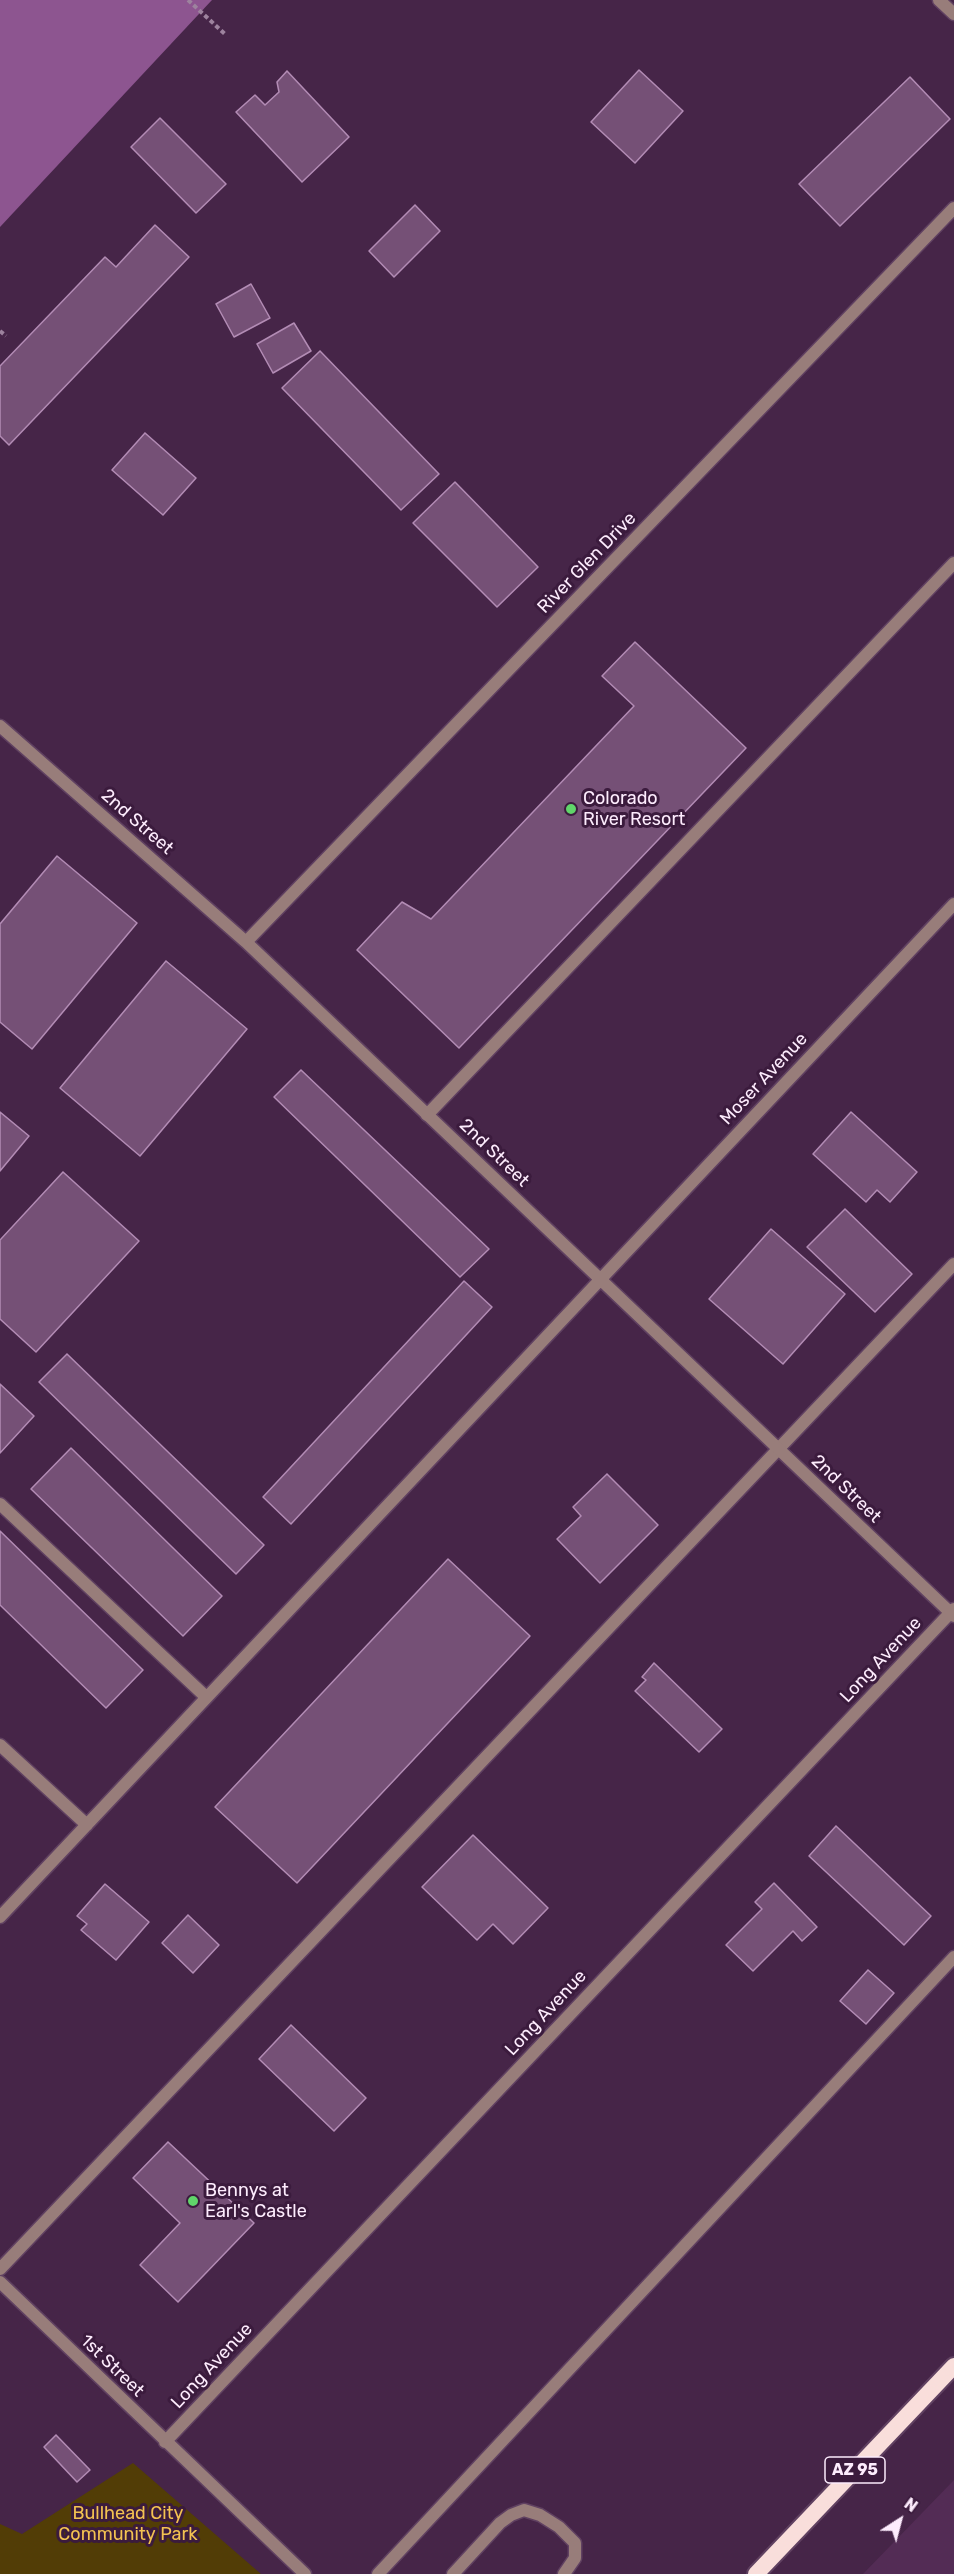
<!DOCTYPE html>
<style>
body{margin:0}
#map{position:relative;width:954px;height:2574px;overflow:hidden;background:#462548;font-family:Rubik,sans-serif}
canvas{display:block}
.north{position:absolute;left:870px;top:2490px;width:60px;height:60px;-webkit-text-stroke:4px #3b1b3d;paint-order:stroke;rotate:36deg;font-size:16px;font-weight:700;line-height:24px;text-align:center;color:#fdecfd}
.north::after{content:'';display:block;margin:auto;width:21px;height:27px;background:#fdecfd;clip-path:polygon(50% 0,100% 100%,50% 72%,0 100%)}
</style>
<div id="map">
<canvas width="954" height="2574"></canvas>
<div class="north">N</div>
</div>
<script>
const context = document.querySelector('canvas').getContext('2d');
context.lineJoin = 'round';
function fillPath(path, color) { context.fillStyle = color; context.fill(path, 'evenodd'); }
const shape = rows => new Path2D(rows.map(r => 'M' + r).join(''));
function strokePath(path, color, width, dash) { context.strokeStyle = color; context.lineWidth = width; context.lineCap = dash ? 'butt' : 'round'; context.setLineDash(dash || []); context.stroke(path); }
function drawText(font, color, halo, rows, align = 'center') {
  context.font = font + ' Rubik,sans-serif'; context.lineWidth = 6; context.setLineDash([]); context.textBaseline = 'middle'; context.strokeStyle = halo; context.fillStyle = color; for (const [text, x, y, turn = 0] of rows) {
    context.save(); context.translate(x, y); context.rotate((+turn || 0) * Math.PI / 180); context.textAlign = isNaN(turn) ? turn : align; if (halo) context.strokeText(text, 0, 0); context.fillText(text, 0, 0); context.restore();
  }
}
fillPath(shape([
 [954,2480,954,2574,863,2574]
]), '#532c55');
fillPath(shape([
 [133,2463,261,2574,0,2574,0,2524,22,2534]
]), '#523d06');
fillPath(shape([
 [0,0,212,0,0,227]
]), '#8d5590');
const building = shape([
 [639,70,683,111,635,163,591,122,639,70],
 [287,71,349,137,302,182,236,112,255,95,265,105,279,92,277,82,287,71],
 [910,77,950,119,840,226,799,184,910,77],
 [160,118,226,184,196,213,131,147,160,118],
 [415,205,440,231,394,277,369,251,415,205],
 [155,225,189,257,9,445,0,436,0,366,105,257,116,267,155,225],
 [251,284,270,318,234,337,216,304,251,284],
 [294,323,311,351,273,373,257,344,294,323],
 [320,351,439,474,401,510,282,388,320,351],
 [145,433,196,478,163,515,112,470,145,433],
 [455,482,538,567,497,607,413,523,455,482],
 [635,642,746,748,459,1048,357,950,402,902,431,919,634,706,602,676,635,642],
 [57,856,137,923,32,1049,0,1022,0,924,57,856],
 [166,961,247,1029,140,1156,60,1088,166,961],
 [301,1070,489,1249,460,1277,274,1097,301,1070],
 [0,1112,29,1136,0,1171,0,1112],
 [851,1112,917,1172,890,1202,877,1190,866,1202,813,1154,851,1112],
 [63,1172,139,1241,36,1352,0,1319,0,1240,63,1172],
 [845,1209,912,1274,875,1312,807,1247,845,1209],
 [771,1229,845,1294,783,1364,709,1299,771,1229],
 [464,1281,492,1307,291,1524,263,1497,464,1281],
 [67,1354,264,1545,236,1574,39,1382,67,1354],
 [0,1384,34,1416,0,1453,0,1384],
 [71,1448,222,1596,183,1636,31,1489,71,1448],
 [607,1474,658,1525,600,1583,557,1539,581,1516,573,1507,607,1474],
 [0,1531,143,1670,106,1708,0,1605,0,1531],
 [448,1559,530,1636,297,1883,215,1807,448,1559],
 [654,1663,722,1729,699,1752,635,1691,646,1680,642,1677,654,1663],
 [836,1826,931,1916,904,1945,809,1856,836,1826],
 [473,1835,548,1908,513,1944,493,1924,477,1940,422,1887,473,1835],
 [774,1883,817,1927,802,1941,793,1931,753,1971,726,1945,762,1909,755,1902,774,1883],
 [105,1884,149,1922,116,1960,81,1930,87,1924,77,1916,105,1884],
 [188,1915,219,1945,193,1973,162,1943,188,1915],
 [868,1970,894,1993,866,2024,840,2001,868,1970],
 [291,2025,366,2098,334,2131,259,2059,291,2025],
 [168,2142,254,2223,178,2302,140,2265,180,2223,133,2178,168,2142],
 [56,2435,90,2470,77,2482,44,2447,56,2435]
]);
fillPath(building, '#755076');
strokePath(building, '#b38cb5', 1.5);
const service = shape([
 [427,1115,954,563],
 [0,2269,954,1264],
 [378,2574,954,1957],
 [453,2574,500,2523,511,2515,524,2510,540,2515,559,2527,575,2543,575,2558,564,2574]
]);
const minor = shape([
 [939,0,954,14],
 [0,726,246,942,954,1616],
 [246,942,954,208],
 [0,1504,205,1696],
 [0,1745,87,1825],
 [0,1917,954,904],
 [0,2282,305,2574],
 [165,2442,954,1609]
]);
const trunk = shape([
 [756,2574,954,2366]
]);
strokePath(service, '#604161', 15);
strokePath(minor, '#604161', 15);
strokePath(trunk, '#604161', 20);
strokePath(shape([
 [188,0,226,35],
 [0,331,6,336]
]), '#9d839e', 4, [4.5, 3]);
strokePath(service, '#987d7a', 12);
strokePath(minor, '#987d7a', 12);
strokePath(trunk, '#f9dedb', 16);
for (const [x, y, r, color] of [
 [571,809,6,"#60d56a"],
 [193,2201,6,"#60d56a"]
]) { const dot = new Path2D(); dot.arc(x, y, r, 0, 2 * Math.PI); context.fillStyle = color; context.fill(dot); strokePath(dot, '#3b1b3d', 2); }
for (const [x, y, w] of [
 [855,2470,60]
]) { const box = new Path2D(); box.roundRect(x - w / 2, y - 13, w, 26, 4.5); context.fillStyle = '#3b1b3d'; context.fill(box); strokePath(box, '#fdecfd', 1.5); }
drawText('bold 16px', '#fdecfd', null, [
 ["AZ 95",855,2470]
]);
drawText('18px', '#fdecfd', '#3b1b3d', [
 ["River Glen Drive",587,563,-46],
 ["2nd Street",137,822,41],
 ["Moser Avenue",764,1079,-47],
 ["2nd Street",494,1153,44],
 ["2nd Street",846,1489,44],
 ["Long Avenue",881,1660,-47],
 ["Long Avenue",546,2013,-47],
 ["1st Street",112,2366,44],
 ["Long Avenue",212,2366,-47]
]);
drawText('18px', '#fdecfd', '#3b1b3d', [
 ["Colorado",583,799],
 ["River Resort",583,820],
 ["Bennys at",205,2191],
 ["Earl's Castle",205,2212]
], 'left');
drawText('18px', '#f3c251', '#3b1b3d', [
 ["Bullhead City",128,2514],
 ["Community Park",128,2535]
]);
</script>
